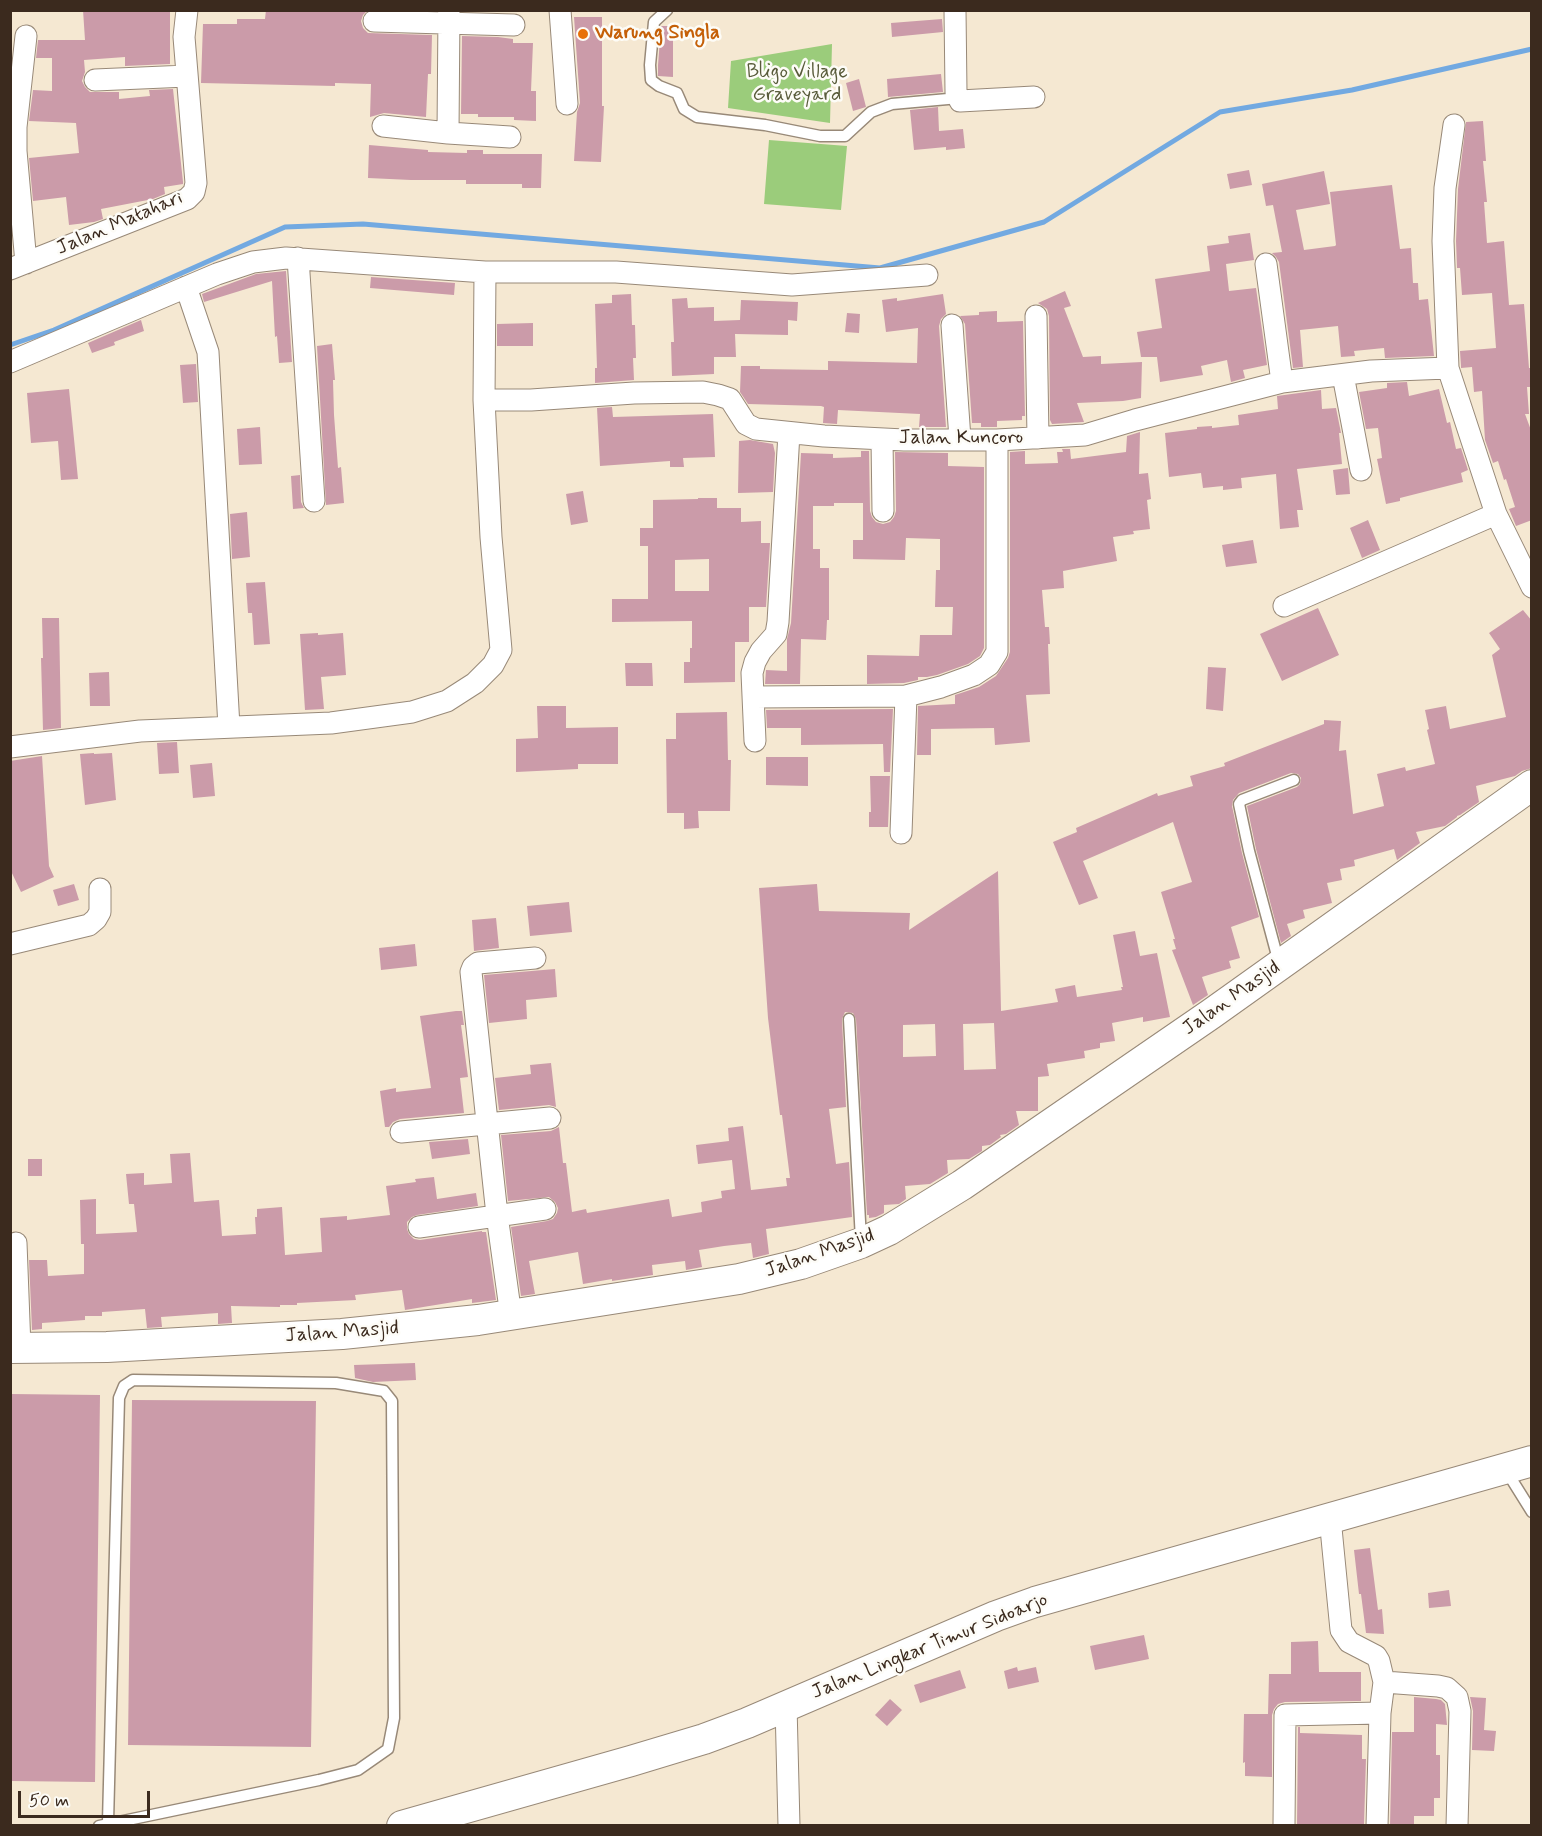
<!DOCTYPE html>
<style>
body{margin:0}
#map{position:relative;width:1542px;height:1836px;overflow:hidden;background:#f5e8d2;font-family:Mynerve,sans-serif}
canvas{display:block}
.frame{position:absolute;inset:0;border:12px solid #3b2a1e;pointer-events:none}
.scale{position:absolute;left:18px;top:1791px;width:132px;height:27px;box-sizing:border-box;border:3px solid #3b2a1e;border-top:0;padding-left:8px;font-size:18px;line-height:21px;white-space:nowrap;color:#3b2a1e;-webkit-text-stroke:4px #fdfcf7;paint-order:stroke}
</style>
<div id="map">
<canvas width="1542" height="1836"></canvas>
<div class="frame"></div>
<div class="scale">50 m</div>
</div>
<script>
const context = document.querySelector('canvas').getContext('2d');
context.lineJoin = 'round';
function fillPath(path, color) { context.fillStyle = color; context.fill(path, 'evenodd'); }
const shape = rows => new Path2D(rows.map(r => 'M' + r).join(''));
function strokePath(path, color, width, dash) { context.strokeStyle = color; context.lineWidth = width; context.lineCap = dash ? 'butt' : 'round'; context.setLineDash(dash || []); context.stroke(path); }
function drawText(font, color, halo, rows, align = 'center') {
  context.font = font + ' Mynerve,sans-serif'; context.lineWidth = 5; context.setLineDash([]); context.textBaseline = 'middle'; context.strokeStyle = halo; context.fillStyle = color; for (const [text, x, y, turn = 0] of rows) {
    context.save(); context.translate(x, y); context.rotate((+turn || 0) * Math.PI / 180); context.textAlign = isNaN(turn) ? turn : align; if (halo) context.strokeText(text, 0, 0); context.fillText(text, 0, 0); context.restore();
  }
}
fillPath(shape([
 [832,44,830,123,728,108,731,61],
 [769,140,847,146,841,210,764,204]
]), '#9bcc7b');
strokePath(shape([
 [10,345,54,330,285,227,363,224,880,268,1044,222,1220,112,1352,90,1532,49]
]), '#72a9e1', 5);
fillPath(shape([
 [83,10,170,10,170,64,125,66,125,57,84,60,85,72,82,81,85,87,90,92,119,92,119,99,150,96,149,90,173,89,183,182,183,184,164,187,165,194,153,199,101,209,103,219,94,222,69,225,66,197,33,201,29,158,79,153,76,123,29,121,33,90,52,91,52,58,36,58,38,40,85,40],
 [266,10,367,11,363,15,361,21,363,28,368,33,432,35,431,74,428,74,426,117,384,113,370,117,371,84,335,83,335,86,201,83,203,24,237,24,237,19,265,19],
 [574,17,602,17,602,106,604,106,601,162,574,161,577,112,580,103],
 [942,19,943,32,892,37,891,23],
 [661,26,673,26,673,77,658,76,658,65],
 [462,36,498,37,513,39,513,43,533,43,531,91,536,91,536,121,514,120,514,117,478,117,478,114,461,114],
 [941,74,943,92,888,97,887,79],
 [859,79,866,107,853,111,846,83],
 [938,107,939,131,963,129,965,148,946,150,946,147,914,150,910,110],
 [1483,121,1486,161,1483,161,1487,202,1484,202,1487,243,1504,241,1509,305,1524,304,1529,368,1532,368,1532,387,1527,387,1529,414,1525,414,1532,433,1532,520,1516,526,1509,509,1515,507,1506,479,1504,480,1498,461,1493,463,1485,440,1482,391,1474,392,1472,367,1461,368,1461,366,1460,351,1496,348,1492,293,1462,295,1460,268,1457,268,1456,241,1458,189,1466,122],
 [369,145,428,150,428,152,467,153,467,150,483,150,483,154,542,154,541,188,522,188,522,184,466,184,466,180,411,180,368,178],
 [1249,170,1252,185,1230,189,1227,174],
 [1324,171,1330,204,1296,210,1304,250,1335,246,1336,245,1330,192,1392,185,1400,249,1411,248,1413,283,1418,283,1419,300,1428,299,1434,356,1385,358,1384,348,1354,351,1355,356,1341,357,1338,326,1300,330,1303,367,1293,368,1279,262,1276,257,1272,253,1282,252,1273,205,1266,206,1262,184],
 [1250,233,1254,260,1226,264,1229,291,1256,288,1267,365,1243,370,1245,378,1231,382,1227,360,1201,366,1203,375,1160,382,1157,357,1141,357,1137,332,1162,328,1155,279,1210,271,1207,246,1229,243,1228,236],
 [286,271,292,362,279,363,277,336,275,337,272,281,204,302,202,294,256,274],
 [371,277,455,283,454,295,370,288],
 [1065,291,1071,306,1064,308,1083,357,1101,356,1101,364,1142,362,1141,398,1123,401,1077,403,1084,422,1052,424,1050,420,1049,316,1047,309,1038,303],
 [631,294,632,325,635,325,636,358,633,358,634,380,595,383,595,368,597,368,595,304,612,303,612,295],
 [943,294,946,314,941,319,939,326,946,427,919,427,920,414,838,410,837,424,823,423,824,407,821,406,748,404,740,392,741,366,760,366,760,369,828,370,828,361,917,363,918,328,886,332,882,300,897,298,897,301],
 [687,298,688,308,714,307,714,321,740,320,741,300,798,302,797,321,788,320,788,335,735,334,736,357,714,357,714,374,672,376,671,342,674,342,672,299],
 [997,311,997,322,1023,321,1025,416,1022,416,1022,420,997,421,997,427,981,427,981,423,972,423,965,324,960,316,979,315,979,312],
 [847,313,860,314,859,333,845,332],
 [141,320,144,331,114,342,115,345,92,353,88,343],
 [533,323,533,346,497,346,497,324],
 [332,344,335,380,333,380,334,415,338,468,341,467,344,503,326,505,317,346],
 [196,364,198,402,183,403,180,365],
 [1407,382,1409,396,1439,389,1447,423,1450,422,1456,449,1461,448,1468,470,1461,473,1463,482,1400,498,1400,501,1386,504,1377,459,1382,458,1378,428,1366,429,1359,392,1387,388,1387,383],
 [69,389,78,479,61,480,58,441,31,443,27,393],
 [1321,390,1322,409,1336,408,1341,433,1339,433,1342,464,1297,469,1303,510,1297,510,1299,527,1280,529,1276,474,1241,478,1242,488,1223,490,1223,486,1203,488,1201,473,1169,477,1165,433,1197,429,1197,427,1212,426,1212,428,1239,425,1238,415,1278,409,1277,396],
 [612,407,613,417,713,414,715,457,683,458,684,467,670,467,670,461,600,466,597,408],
 [260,427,262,464,239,465,237,429],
 [1140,432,1139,474,1148,473,1151,499,1147,500,1150,529,1133,531,1134,534,1113,537,1117,561,1063,571,1064,588,1042,590,1045,627,1049,627,1050,644,1048,644,1050,694,1026,695,1030,742,995,745,994,728,931,729,931,755,917,755,918,706,955,704,955,695,979,687,996,676,1008,658,1010,652,1010,452,1025,451,1025,464,1058,463,1057,452,1063,452,1062,449,1070,449,1071,459,1126,452,1127,436],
 [750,440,773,444,775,453,773,492,738,493,739,441],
 [861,451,869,451,870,511,872,517,876,522,883,524,890,522,894,517,896,511,895,452,948,453,948,466,984,467,984,648,980,656,968,664,937,675,927,677,918,677,918,680,904,683,867,684,867,655,919,656,920,635,952,635,953,607,935,607,936,570,940,570,940,539,906,538,905,560,853,559,853,540,863,540,863,503,834,503,834,506,813,506,813,549,820,549,820,568,829,568,829,620,827,620,826,640,801,639,800,684,765,684,766,670,787,671,787,639,791,623,801,453,833,454,833,458,861,457],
 [1348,468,1350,494,1336,495,1333,470],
 [300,475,301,502,304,508,293,509,291,476],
 [583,491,588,522,571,525,566,494],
 [698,498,717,498,717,508,741,508,741,522,761,521,761,543,770,543,766,607,749,607,749,642,735,642,735,682,684,683,684,662,690,662,690,648,692,648,692,621,612,622,612,599,648,599,648,546,640,546,640,528,653,528,653,500,698,499],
 [709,559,709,591,675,591,675,560],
 [247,512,250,557,232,559,230,514],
 [1368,520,1380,550,1362,558,1350,528],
 [1253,540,1257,563,1226,567,1222,545],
 [265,582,270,644,254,645,252,613,248,613,246,583],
 [1318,608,1339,655,1282,681,1260,634],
 [1523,610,1532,621,1532,768,1522,771,1515,776,1476,786,1479,802,1460,815,1457,816,1457,817,1445,826,1416,832,1420,843,1397,860,1394,849,1354,860,1355,866,1340,869,1342,880,1327,883,1332,903,1303,910,1305,918,1287,924,1291,936,1281,943,1256,849,1247,806,1297,787,1300,784,1301,778,1298,774,1291,773,1239,793,1233,800,1232,806,1242,853,1259,917,1231,927,1240,958,1229,961,1231,968,1202,977,1208,995,1193,1005,1172,950,1176,949,1173,939,1175,939,1161,892,1192,882,1173,822,1083,861,1098,898,1079,905,1053,842,1077,832,1076,828,1157,793,1158,796,1193,786,1190,776,1225,766,1224,763,1324,724,1324,720,1341,721,1339,751,1346,750,1353,814,1384,806,1377,774,1405,767,1406,771,1435,764,1427,730,1429,729,1425,710,1446,706,1450,729,1506,717,1492,655,1500,649,1489,633],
 [42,618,59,618,61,728,43,730,41,658,43,658],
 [318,633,318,635,343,633,346,675,321,677,324,709,305,710,300,634],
 [625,663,652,663,653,686,626,686],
 [1208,667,1226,668,1223,711,1206,709],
 [109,672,110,706,90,706,89,673],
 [537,706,566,706,566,728,618,727,618,764,578,764,578,769,516,772,516,739,538,738],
 [893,709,890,772,884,772,883,744,801,745,801,728,767,728,766,710],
 [727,712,728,760,731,760,730,811,698,811,699,828,684,829,684,813,667,813,666,739,676,739,676,713],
 [177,742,179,773,159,774,157,743],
 [94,753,94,754,112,753,116,800,85,805,80,754],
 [42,756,49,866,54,877,21,892,10,869,10,761],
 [766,757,808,757,808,786,766,785],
 [212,763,215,796,193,798,190,765],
 [870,776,890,776,888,827,869,827,869,812,871,812],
 [998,871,1001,1011,1058,1002,1055,989,1075,985,1077,997,1122,990,1121,987,1123,987,1113,935,1135,931,1140,956,1157,953,1170,1017,1143,1022,1143,1017,1112,1023,1115,1041,1100,1043,1100,1048,1084,1051,1085,1058,1047,1064,1049,1076,1038,1077,1038,1111,1016,1111,1019,1125,1006,1134,1000,1135,1001,1137,990,1145,982,1146,982,1151,969,1159,947,1160,948,1173,930,1184,905,1186,906,1199,899,1204,884,1205,884,1213,876,1217,869,1218,869,1215,867,1215,856,1019,853,1013,845,1012,842,1019,846,1107,829,1109,836,1164,849,1162,852,1217,766,1229,769,1254,753,1258,751,1243,724,1246,699,1250,702,1267,686,1270,685,1261,652,1265,653,1275,612,1281,612,1279,583,1284,578,1252,529,1261,535,1294,521,1296,511,1227,547,1221,553,1219,557,1213,558,1208,555,1202,549,1197,508,1201,501,1135,551,1131,559,1127,563,1163,566,1163,572,1212,586,1209,587,1213,669,1199,672,1217,702,1212,701,1202,722,1198,721,1191,735,1189,732,1160,698,1164,696,1145,729,1141,728,1128,743,1126,751,1190,787,1186,786,1178,790,1178,782,1115,780,1115,768,1018,759,888,817,884,819,911,910,913,909,930],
 [994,1023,996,1069,964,1070,963,1024],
 [935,1024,936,1056,903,1057,903,1025],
 [74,884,79,900,58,906,53,890],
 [569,902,572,932,530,936,527,906],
 [496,918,499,948,474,951,472,920],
 [415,944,417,966,381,970,379,948],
 [555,969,557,997,526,1000,527,1019,489,1023,484,975],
 [456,1011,462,1011,464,1025,461,1025,468,1077,460,1078,464,1113,400,1119,393,1122,389,1127,385,1127,380,1091,396,1088,396,1092,431,1088,420,1016],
 [551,1063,556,1107,549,1105,499,1110,495,1078,531,1074,530,1065],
 [468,1139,470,1154,432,1159,429,1142],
 [190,1153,194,1202,219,1200,222,1236,256,1234,255,1217,257,1217,257,1209,282,1207,285,1255,322,1252,320,1218,347,1216,347,1220,390,1215,386,1186,416,1182,415,1179,434,1177,437,1199,476,1193,478,1206,417,1215,412,1217,407,1222,407,1229,409,1234,414,1239,420,1240,482,1231,482,1232,486,1232,496,1300,472,1303,472,1299,405,1310,402,1290,355,1295,356,1300,297,1303,297,1305,280,1305,280,1307,231,1306,232,1323,218,1324,218,1313,161,1317,162,1327,147,1328,145,1309,102,1312,102,1316,85,1316,85,1320,42,1323,42,1329,32,1330,29,1260,47,1260,48,1276,84,1274,84,1244,81,1244,80,1200,96,1199,96,1234,137,1232,134,1204,129,1204,126,1174,144,1173,144,1185,172,1183,170,1154],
 [28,1159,42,1159,42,1176,28,1176],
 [415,1363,416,1380,373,1382,355,1378,354,1365],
 [10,1394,100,1395,95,1782,10,1781],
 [132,1400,316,1401,311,1747,128,1745],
 [1370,1548,1378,1610,1382,1609,1384,1634,1366,1633,1361,1594,1359,1594,1354,1550],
 [1449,1590,1451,1606,1429,1608,1428,1593],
 [1144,1635,1149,1659,1095,1670,1090,1646],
 [1318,1641,1319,1672,1361,1672,1361,1701,1285,1702,1278,1704,1274,1709,1272,1715,1272,1777,1245,1776,1245,1762,1243,1763,1244,1714,1268,1714,1269,1674,1291,1674,1291,1642],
 [1017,1667,1018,1671,1036,1667,1039,1682,1008,1689,1004,1671],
 [960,1670,966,1688,920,1703,914,1685],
 [1414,1697,1436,1699,1441,1700,1445,1704,1447,1725,1436,1724,1436,1755,1440,1755,1440,1798,1434,1798,1434,1816,1414,1816,1414,1826,1390,1826,1392,1732,1414,1732],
 [1470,1697,1486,1698,1484,1730,1496,1731,1494,1751,1472,1750,1473,1711],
 [890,1699,902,1710,887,1726,875,1715],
 [1298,1727,1300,1727,1300,1733,1362,1735,1362,1759,1366,1759,1364,1824,1297,1826]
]), '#cb9ba9');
const lane = shape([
 [667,10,654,22,650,65,651,80,659,86,677,93,684,109,697,117,765,125,820,136,845,136,871,112,892,104,959,98],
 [1279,963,1249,851,1239,804,1242,800,1294,780],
 [849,1019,861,1240],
 [1507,1472,1532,1512],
 [99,1826,319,1780,358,1770,388,1749,394,1718,392,1401,384,1391,336,1383,133,1380,124,1386,119,1398,108,1822]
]);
const street = shape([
 [560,10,567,104],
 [955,10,956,92,960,101,1034,97],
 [374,21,514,25],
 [95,80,187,76],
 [1454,125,1445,188,1443,241,1448,368,1496,514,1532,587],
 [383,126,448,133,449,10],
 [448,133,510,137],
 [298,258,314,501],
 [26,263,16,151,16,127,26,36],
 [1266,264,1282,382],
 [10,269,187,199,194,192,196,183,184,37,187,10],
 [186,287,208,352,229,727],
 [1036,316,1038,438],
 [952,325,960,439],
 [10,362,217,274,253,262,286,258,485,272,616,272,792,285,927,275],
 [1343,375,1361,470],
 [484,400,531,400,634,393,703,392,718,395,730,399,746,424,756,429,824,436,904,440,997,440,1085,435,1135,420,1282,382,1371,371,1448,368],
 [882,439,883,511],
 [1284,606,1496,514],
 [754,697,906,696,941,687,974,675,989,665,997,652,997,440],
 [755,741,752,673,755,662,761,651,776,634,778,622,789,433],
 [10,747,140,731,331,723,412,712,447,701,475,683,493,665,501,650,491,537,484,400,485,272],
 [901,833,906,696],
 [10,944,89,925,96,919,100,912,100,889],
 [401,1132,550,1118],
 [419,1227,545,1209],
 [16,1243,20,1348],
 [511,1316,497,1215,471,972,473,967,478,963,535,958],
 [1330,1518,1341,1630,1349,1642,1376,1656,1379,1661,1384,1682,1380,1713,1377,1826],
 [1384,1682,1438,1686,1447,1688,1457,1697,1460,1711,1457,1826],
 [786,1705,789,1826],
 [1284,1825,1285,1715,1380,1713]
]);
const secondary = shape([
 [10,1348,107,1347,342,1334,478,1320,739,1279,801,1264,861,1243,889,1230,962,1185,1211,1014,1532,785],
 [402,1826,631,1761,704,1739,747,1723,996,1616,1035,1602,1532,1461]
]);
strokePath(lane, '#988978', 13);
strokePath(street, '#988978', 23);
strokePath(secondary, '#988978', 32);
strokePath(lane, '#fff', 10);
strokePath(street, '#fff', 21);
strokePath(secondary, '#fff', 30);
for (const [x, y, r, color] of [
 [583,34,6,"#e8710a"]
]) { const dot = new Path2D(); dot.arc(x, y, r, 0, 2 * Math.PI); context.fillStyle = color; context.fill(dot); strokePath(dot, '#fdfcf7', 2); }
drawText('bold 20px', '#c56008', '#fdfcf7', [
 ["Warung Singla",595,34]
], 'left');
drawText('20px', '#585b3a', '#fdfcf7', [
 ["Bligo Village",797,73],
 ["Graveyard",797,96]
]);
drawText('20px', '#3b2a1e', '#fdfcf7', [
 ["Jalan Matahari",120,224,-23],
 ["Jalan Kuncoro",961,439],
 ["Jalan Masjid",1232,999,-35],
 ["Jalan Masjid",820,1254,-19],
 ["Jalan Masjid",342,1333,-4],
 ["Jalan Lingkar Timur Sidoarjo",930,1647,-22]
]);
</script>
